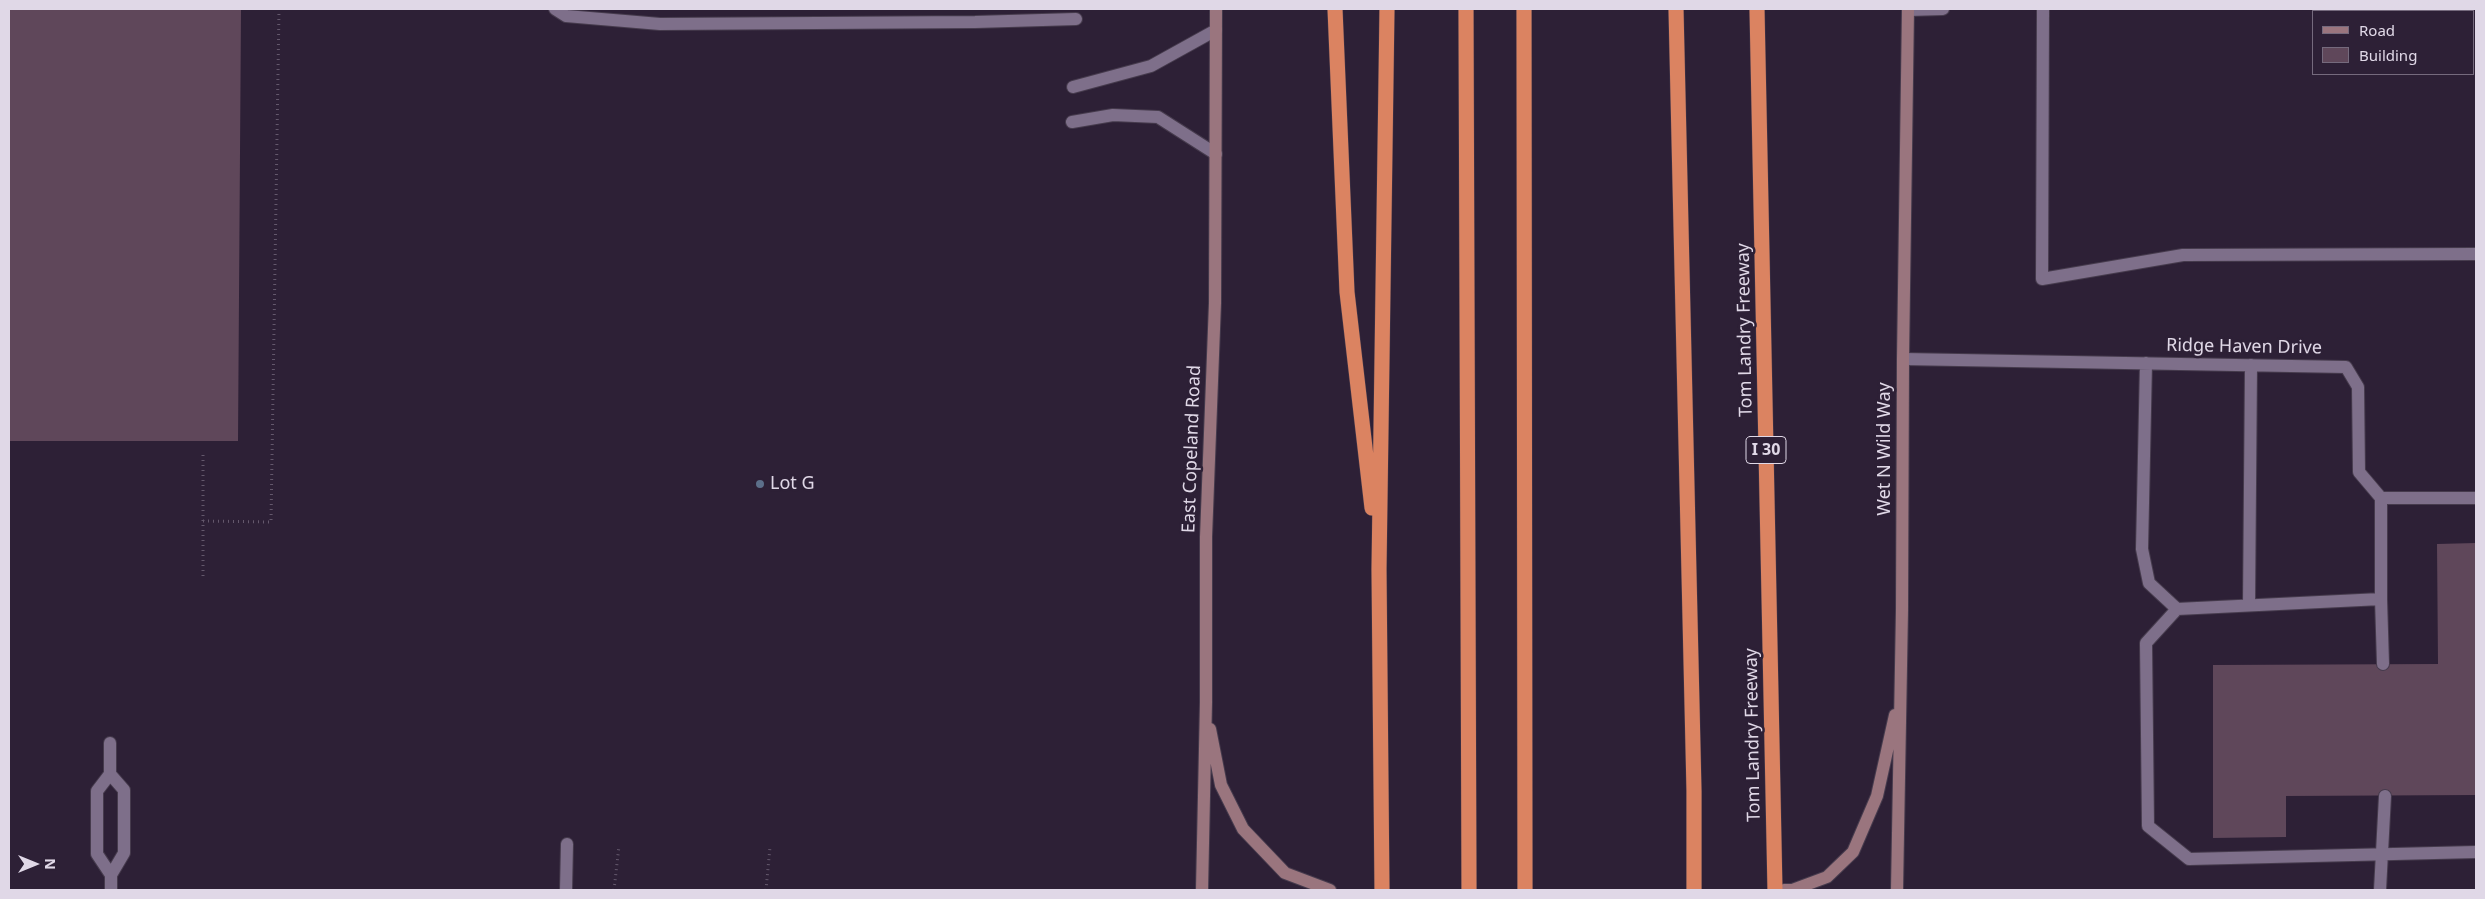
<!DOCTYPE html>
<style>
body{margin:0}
#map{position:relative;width:2485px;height:899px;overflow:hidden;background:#2d2036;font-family:"Noto Sans",sans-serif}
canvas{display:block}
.frame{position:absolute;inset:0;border:10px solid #e0d8e7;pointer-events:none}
.legend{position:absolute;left:2312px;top:10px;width:162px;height:65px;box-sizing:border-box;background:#2d2036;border:1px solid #756a7d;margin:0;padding:6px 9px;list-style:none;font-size:15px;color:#e0d8e7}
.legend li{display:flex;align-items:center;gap:10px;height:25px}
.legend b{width:25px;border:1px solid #756a7d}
.north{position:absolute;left:10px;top:839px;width:50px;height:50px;-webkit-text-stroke:4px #2d2036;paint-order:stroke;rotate:90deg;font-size:14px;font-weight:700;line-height:20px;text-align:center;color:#e0d8e7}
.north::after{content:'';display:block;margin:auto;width:18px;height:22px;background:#e0d8e7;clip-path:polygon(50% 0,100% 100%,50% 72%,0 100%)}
</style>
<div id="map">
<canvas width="2485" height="899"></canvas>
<div class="frame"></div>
<ul class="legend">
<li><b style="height:6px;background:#9a757e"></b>Road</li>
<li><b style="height:14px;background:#5f475a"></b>Building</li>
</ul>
<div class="north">N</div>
</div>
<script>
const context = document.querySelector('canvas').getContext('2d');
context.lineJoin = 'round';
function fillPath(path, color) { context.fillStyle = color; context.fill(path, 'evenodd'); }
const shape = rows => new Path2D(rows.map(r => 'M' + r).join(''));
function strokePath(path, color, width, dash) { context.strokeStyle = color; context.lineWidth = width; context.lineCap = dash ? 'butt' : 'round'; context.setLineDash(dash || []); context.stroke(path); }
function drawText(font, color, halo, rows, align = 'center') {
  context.font = font + ' "Noto Sans",sans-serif'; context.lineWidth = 5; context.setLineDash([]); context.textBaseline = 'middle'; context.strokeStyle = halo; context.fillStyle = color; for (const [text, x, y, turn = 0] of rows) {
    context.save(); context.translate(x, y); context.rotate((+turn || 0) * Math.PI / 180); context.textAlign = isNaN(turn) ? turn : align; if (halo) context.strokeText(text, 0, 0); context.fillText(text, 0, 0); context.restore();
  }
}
fillPath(shape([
 [9,9,241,9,238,441,9,441],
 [2476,543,2476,795,2286,796,2286,837,2213,838,2213,665,2438,664,2437,544]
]), '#5f475a');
const lane = shape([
 [555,9,566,16,660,24,975,22,1076,19],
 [2043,9,2042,279,2183,255,2476,254],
 [1908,10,1943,9],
 [1073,87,1151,66,1216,30],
 [1072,122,1113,115,1158,117,1216,154],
 [1903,359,2346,367,2358,387,2359,472,2381,498,2476,498],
 [2146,363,2142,549,2149,583,2177,609],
 [2381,498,2381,599,2177,609,2146,643,2148,826,2189,859,2476,852],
 [2381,599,2383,664],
 [2249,605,2251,365],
 [110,743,110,774,97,791,97,854,111,875],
 [110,774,124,790,124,853,111,875,111,890],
 [566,890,567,844],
 [2380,890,2385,796]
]);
const secondary = shape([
 [1210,729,1221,785,1243,829,1285,873,1330,890],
 [1202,890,1206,702,1206,537,1215,303,1216,9],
 [1784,890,1792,890,1827,877,1853,852,1877,796,1895,715],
 [1897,890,1902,610,1903,359,1908,9]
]);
const highway = shape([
 [1335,9,1347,292,1372,508],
 [1466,9,1469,890],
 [1524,9,1525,890],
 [1676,9,1694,791,1694,890],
 [1757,9,1775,890],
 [1382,890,1379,569,1387,9]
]);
strokePath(lane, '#463b4d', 14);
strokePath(secondary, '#463b4d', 14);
strokePath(highway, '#463b4d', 16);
strokePath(shape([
 [203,521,271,522,279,9],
 [203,576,203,454],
 [614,890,619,846],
 [766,890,770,847]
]), '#64586c', 3, [1, 4]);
strokePath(lane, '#7e6f8a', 12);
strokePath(secondary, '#9a757e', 12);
strokePath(highway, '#db8361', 15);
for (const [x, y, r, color] of [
 [760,484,5,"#5c6f8a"]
]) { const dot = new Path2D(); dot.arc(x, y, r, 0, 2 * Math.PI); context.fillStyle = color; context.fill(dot); strokePath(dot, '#2d2036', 2); }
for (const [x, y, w] of [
 [1766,450,40]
]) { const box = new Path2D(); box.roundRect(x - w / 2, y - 13.5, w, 27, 4); context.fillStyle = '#2d2036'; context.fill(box); strokePath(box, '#e0d8e7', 1); }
drawText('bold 16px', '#e0d8e7', null, [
 ["I 30",1766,450]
]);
drawText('18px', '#e0d8e7', '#2d2036', [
 ["Tom Landry Freeway",1745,330,-91],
 ["Ridge Haven Drive",2244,347,1],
 ["East Copeland Road",1192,449,-88],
 ["Wet N Wild Way",1885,449,-90],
 ["Tom Landry Freeway",1753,735,-91]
]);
drawText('18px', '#e0d8e7', '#2d2036', [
 ["Lot G",770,484]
], 'left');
</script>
